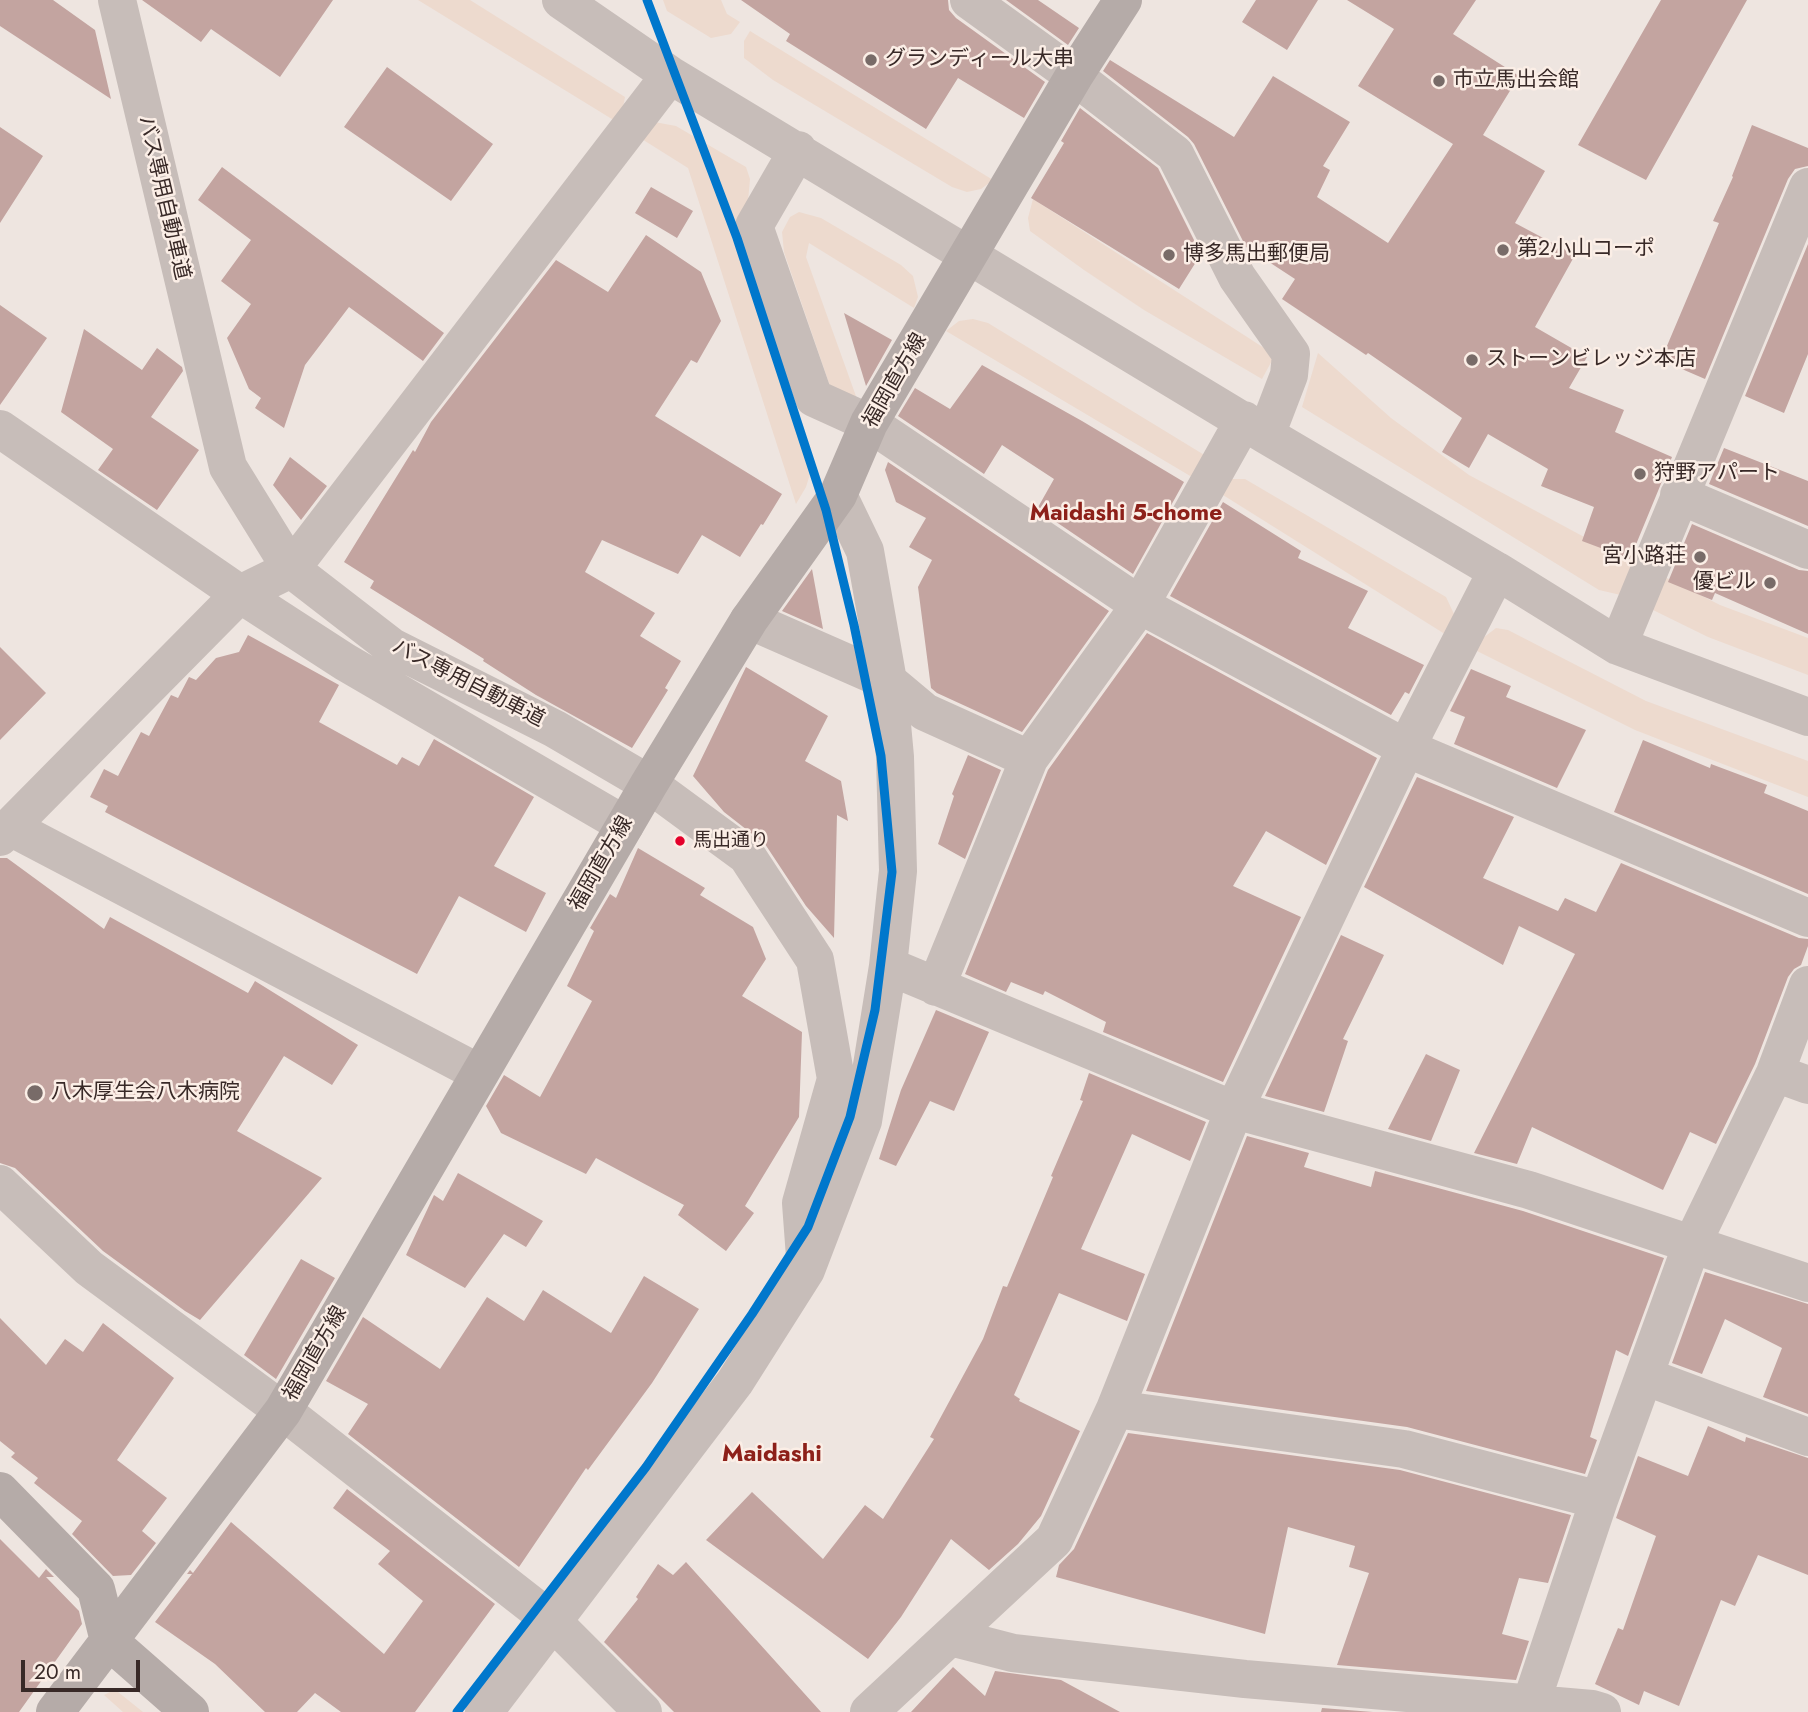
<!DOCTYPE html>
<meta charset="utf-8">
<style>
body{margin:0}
#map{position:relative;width:1808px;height:1712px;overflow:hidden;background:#eee5e0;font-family:Jost,sans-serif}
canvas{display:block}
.scale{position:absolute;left:21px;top:1660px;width:119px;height:32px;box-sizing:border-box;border:4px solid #382927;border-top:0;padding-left:9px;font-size:21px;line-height:24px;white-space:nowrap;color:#382927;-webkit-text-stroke:5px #fbeee6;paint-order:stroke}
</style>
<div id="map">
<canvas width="1808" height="1712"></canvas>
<div class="scale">20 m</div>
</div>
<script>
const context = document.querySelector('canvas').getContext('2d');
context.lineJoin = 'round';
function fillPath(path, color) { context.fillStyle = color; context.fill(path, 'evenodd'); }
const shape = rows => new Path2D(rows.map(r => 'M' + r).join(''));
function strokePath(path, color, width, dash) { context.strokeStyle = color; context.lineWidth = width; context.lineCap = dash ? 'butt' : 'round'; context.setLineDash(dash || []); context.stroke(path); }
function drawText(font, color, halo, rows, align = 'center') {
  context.font = font + ' Jost,"Noto Sans JP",sans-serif'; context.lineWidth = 5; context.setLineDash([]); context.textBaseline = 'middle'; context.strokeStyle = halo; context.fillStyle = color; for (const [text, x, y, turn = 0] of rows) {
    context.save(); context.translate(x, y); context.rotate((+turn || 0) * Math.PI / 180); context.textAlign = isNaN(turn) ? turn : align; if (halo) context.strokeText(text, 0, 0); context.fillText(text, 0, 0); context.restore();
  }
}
fillPath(shape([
 [418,0,470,0,625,97,620,124],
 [663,0,721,0,727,14,740,22,731,34,711,38,667,11],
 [750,31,993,180,981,189,967,192,952,187,773,80,744,58,744,41],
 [649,121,676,126,746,167,750,179,747,212,739,227,739,253,814,461,806,487,796,504,688,168,637,136],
 [1033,199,1275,355,1262,379,1144,310,1084,270,1030,231,1028,218],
 [799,212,821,218,901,265,913,276,918,297,914,308,809,243,806,257,857,399,833,395,784,252,782,232,790,217],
 [973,319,988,323,1206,456,1202,483,946,331,959,321],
 [1318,353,1391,418,1469,475,1640,567,1625,596,1599,590,1302,407],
 [1227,479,1245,479,1446,597,1454,614,1448,636,1215,490],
 [1655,572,1720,605,1808,638,1808,675,1708,637,1653,610],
 [1496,628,1508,630,1646,701,1808,761,1808,797,1635,730,1477,651,1483,638],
 [112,1691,118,1692,143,1712,123,1712,104,1695]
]), '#eddace');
fillPath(shape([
 [0,0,53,0,95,30,111,99,0,26],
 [142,0,333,0,280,77,211,29,201,42],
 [741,0,948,0,949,10,956,18,1045,82,1024,118,958,78,926,129,786,41,790,34],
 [1006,0,1038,0,1079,28,1068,45],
 [1256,0,1318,0,1287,50,1242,22],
 [1347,0,1476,0,1453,34,1519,76,1483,135,1545,171,1515,223,1575,255,1535,327,1587,357,1569,388,1624,410,1615,432,1672,457,1630,559,1582,541,1594,507,1541,486,1548,469,1488,434,1469,468,1442,452,1462,418,1368,353,1366,355,1282,299,1295,279,1246,247,1194,144,1188,137,1103,71,1110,60,1234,137,1273,76,1350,122,1323,166,1330,170,1317,197,1388,243,1453,144,1358,86,1394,29],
 [1661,0,1747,0,1646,180,1578,145],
 [387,67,493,144,451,201,344,127],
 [1080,108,1158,168,1201,254,1179,289,1031,198,1064,143,1061,141],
 [1752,125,1808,148,1808,166,1795,169,1788,179,1705,379,1661,360,1719,223,1713,221,1733,177,1732,176],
 [0,127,43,156,0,223],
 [222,167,444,333,423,361,349,307,305,365,284,428,255,408,261,398,249,389,227,338,251,304,221,281,251,240,198,200],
 [651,187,693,211,677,238,635,213],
 [646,235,701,272,721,321,697,363,691,360,655,416,782,494,763,525,761,524,740,557,702,535,678,574,602,540,585,572,655,613,640,636,681,661,665,688,668,690,632,748,536,695,483,661,484,659,370,588,374,581,344,562,413,450,415,452,431,422,556,260,608,292],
 [1808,244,1808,354,1784,413,1745,396],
 [0,305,47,338,0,405],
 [844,313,892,340,866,386,856,353],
 [84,329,142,370,157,348,182,367,183,371,151,417,199,450,157,510,98,470,113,449,61,412],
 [982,365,1082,421,1184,482,1133,574,1037,509,1054,479,1002,445,984,474,898,416,915,388,950,409],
 [1724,448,1808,481,1808,526,1709,484],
 [290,457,327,486,301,520,273,485],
 [888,462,1109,611,1022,732,937,693,931,688,918,587,932,560,909,547,926,518,896,502,885,470],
 [1223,502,1301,551,1298,558,1368,591,1348,628,1424,665,1409,694,1405,692,1391,715,1170,596],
 [1692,524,1799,570,1808,571,1808,634,1715,593,1712,600,1668,582],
 [812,569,823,629,782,611],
 [1147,633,1377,758,1326,865,1266,831,1233,886,1301,917,1223,1082,1103,1032,1106,1022,1045,991,1043,995,1011,982,1006,992,965,974,1048,770],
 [248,635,339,685,319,722,397,765,402,757,419,766,434,739,534,797,494,866,546,893,526,932,459,896,417,974,105,812,108,806,90,797,104,769,118,776,141,732,149,736,171,695,178,698,189,677,196,680,216,658,239,652],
 [0,647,46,693,0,740],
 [746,667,828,716,805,761,841,781,848,821,837,815,834,938,806,906,765,844,724,812,693,776],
 [1471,669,1511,686,1506,697,1586,730,1557,788,1454,744,1465,717,1450,711],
 [1643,740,1710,768,1711,764,1767,785,1764,793,1808,811,1808,894,1614,812],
 [968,755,1001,770,965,859,938,844,954,796,952,794],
 [1417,777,1514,817,1483,878,1558,911,1565,898,1596,912,1621,863,1799,938,1808,939,1808,946,1801,965,1794,969,1788,977,1755,1064,1716,1144,1690,1132,1663,1190,1532,1127,1517,1164,1474,1153,1575,954,1519,926,1503,965,1364,887],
 [638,848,705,888,700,895,753,927,766,959,742,996,802,1032,799,1117,745,1206,754,1213,726,1251,678,1215,684,1205,596,1158,586,1174,501,1133,486,1106,504,1075,540,1097,592,1001,567,986,594,931,590,928,610,894,616,898],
 [0,858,7,858,104,929,110,917,248,993,255,981,358,1045,332,1085,284,1056,237,1131,322,1178,200,1320,185,1311,103,1251,15,1168,0,1163],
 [1341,935,1384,955,1343,1039,1348,1041,1324,1112,1265,1096],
 [936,1010,989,1032,954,1111,930,1101,896,1166,879,1159,901,1090],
 [1426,1054,1460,1070,1431,1141,1388,1129],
 [1089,1073,1206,1122,1190,1161,1132,1134,1081,1249,1145,1274,1127,1321,1059,1293,1014,1395,1020,1399,1019,1401,1080,1431,1041,1516,1018,1544,989,1570,951,1539,901,1617,868,1659,706,1540,752,1492,823,1559,865,1505,883,1519,934,1439,930,1437,983,1339,1003,1286,1007,1287,1053,1177,1051,1176,1083,1101,1080,1100],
 [1247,1136,1309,1153,1304,1167,1371,1187,1375,1171,1523,1211,1664,1258,1628,1356,1616,1350,1590,1437,1597,1440,1585,1474,1407,1427,1146,1391],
 [458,1173,543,1221,526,1247,504,1234,465,1288,406,1255,434,1195,443,1201],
 [301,1259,335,1278,276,1379,244,1355],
 [1705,1272,1808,1304,1808,1414,1763,1397,1782,1348,1725,1319,1702,1374,1672,1363],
 [644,1276,699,1309,652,1383,588,1470,586,1468,519,1567,348,1434,368,1404,326,1381,363,1317,440,1369,487,1297,524,1321,543,1290,611,1333],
 [0,1318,46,1365,65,1339,83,1352,103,1323,174,1378,117,1460,167,1498,142,1531,156,1543,131,1575,113,1576,72,1534,82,1521,34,1483,38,1478,11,1457,15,1453,0,1441],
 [1708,1426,1745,1442,1746,1437,1808,1458,1808,1575,1758,1555,1735,1606,1721,1600,1679,1706,1644,1691,1639,1705,1595,1684,1618,1628,1623,1630,1656,1536,1616,1518,1638,1456,1688,1476],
 [1128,1433,1400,1470,1571,1515,1548,1583,1519,1578,1502,1634,1529,1641,1516,1680,1337,1665,1369,1573,1349,1567,1355,1546,1288,1527,1265,1634,1056,1577,1059,1565,1074,1549],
 [347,1489,495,1604,415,1712,341,1712,315,1693,297,1712,265,1712,215,1664,155,1622,192,1574,187,1574,190,1570,193,1573,231,1522,384,1654,423,1601,378,1564,390,1551,333,1508],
 [0,1539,39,1578,46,1569,54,1577,46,1577,79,1611,82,1624,19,1712,0,1712],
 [686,1562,821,1712,674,1712,604,1642,638,1599,636,1597,658,1564,673,1575],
 [953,1667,985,1696,995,1671,1061,1680,1120,1712,911,1712],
 [1322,1708,1373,1712,1321,1712]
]), '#c3a4a0');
strokePath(shape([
 [117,0,228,467,291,569,392,647,555,729,649,784,747,856,815,960,836,1079,801,1203,806,1270],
 [561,0,670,75,1266,435,1497,571,1618,646,1808,717],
 [969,0,1074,76,1175,154,1237,277,1291,354,1289,375,1266,435],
 [798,150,754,226,814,398,869,423,1140,605,1406,748,1808,918],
 [0,429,240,594,345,662,625,825],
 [1679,495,1808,550],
 [749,620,888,681,925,712,1029,759],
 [1618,646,1808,187],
 [10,827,479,1073],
 [0,837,240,594,291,569,670,75],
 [888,966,1234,1110,1529,1190,1808,1283],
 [936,987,1029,759,1140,605,1244,420],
 [1775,1073,1808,1085],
 [0,1184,89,1268,283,1411,552,1621,643,1712],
 [1644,1376,1808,1437],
 [1115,1409,1404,1449,1599,1500],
 [951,1637,1013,1653,1245,1679,1592,1709,1602,1712],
 [484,1712,735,1382,806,1270,863,1121,888,966,898,871,895,757,888,681,865,551,838,495],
 [869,1712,1054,1540,1115,1409,1234,1110,1406,748,1497,571],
 [1528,1712,1599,1500,1692,1244,1775,1073,1808,985]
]), '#c7bdb9', 38);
strokePath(shape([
 [0,1491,96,1589,109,1641,190,1712],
 [55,1712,283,1411,649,784,749,620,838,495,869,423,1074,76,1123,0]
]), '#b5aba8', 38);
strokePath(shape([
 [457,1712,646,1467,752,1314,808,1227,850,1117,875,1010,892,872,881,756,854,625,826,510,737,238,647,0]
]), '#07c', 9);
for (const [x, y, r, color] of [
 [871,60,7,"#786b68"],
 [1439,81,7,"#786b68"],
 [1503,250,7,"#786b68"],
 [1169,255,7,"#786b68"],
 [1472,360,7,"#786b68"],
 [1640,474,7,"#786b68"],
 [1700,557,7,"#786b68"],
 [1770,583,7,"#786b68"],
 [680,841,6,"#e4002b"],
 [35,1093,9,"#786b68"]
]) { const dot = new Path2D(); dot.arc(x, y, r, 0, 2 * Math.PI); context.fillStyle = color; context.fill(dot); strokePath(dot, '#fbeee6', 2.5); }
drawText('19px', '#382927', '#fbeee6', [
 ["馬出通り",693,841]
], 'left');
drawText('21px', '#382927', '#fbeee6', [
 ["グランディール大串",885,60],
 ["市立馬出会館",1453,81],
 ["第2小山コーポ",1517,250],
 ["博多馬出郵便局",1183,255],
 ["ストーンビレッジ本店",1486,360],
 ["狩野アパート",1654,474],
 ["宮小路荘",1686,557,"right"],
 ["優ビル",1756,583,"right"],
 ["八木厚生会八木病院",51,1093]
], 'left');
drawText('21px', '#382927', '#fbeee6', [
 ["バス専用自動車道",163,198,77],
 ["福岡直方線",896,381,-60],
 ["バス専用自動車道",468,684,27],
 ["福岡直方線",602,864,-60],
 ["福岡直方線",316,1354,-60]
]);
drawText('bold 23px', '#8d2019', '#fbeee6', [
 ["Maidashi 5-chome",1126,514]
]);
drawText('bold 24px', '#8d2019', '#fbeee6', [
 ["Maidashi",772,1455]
]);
</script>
